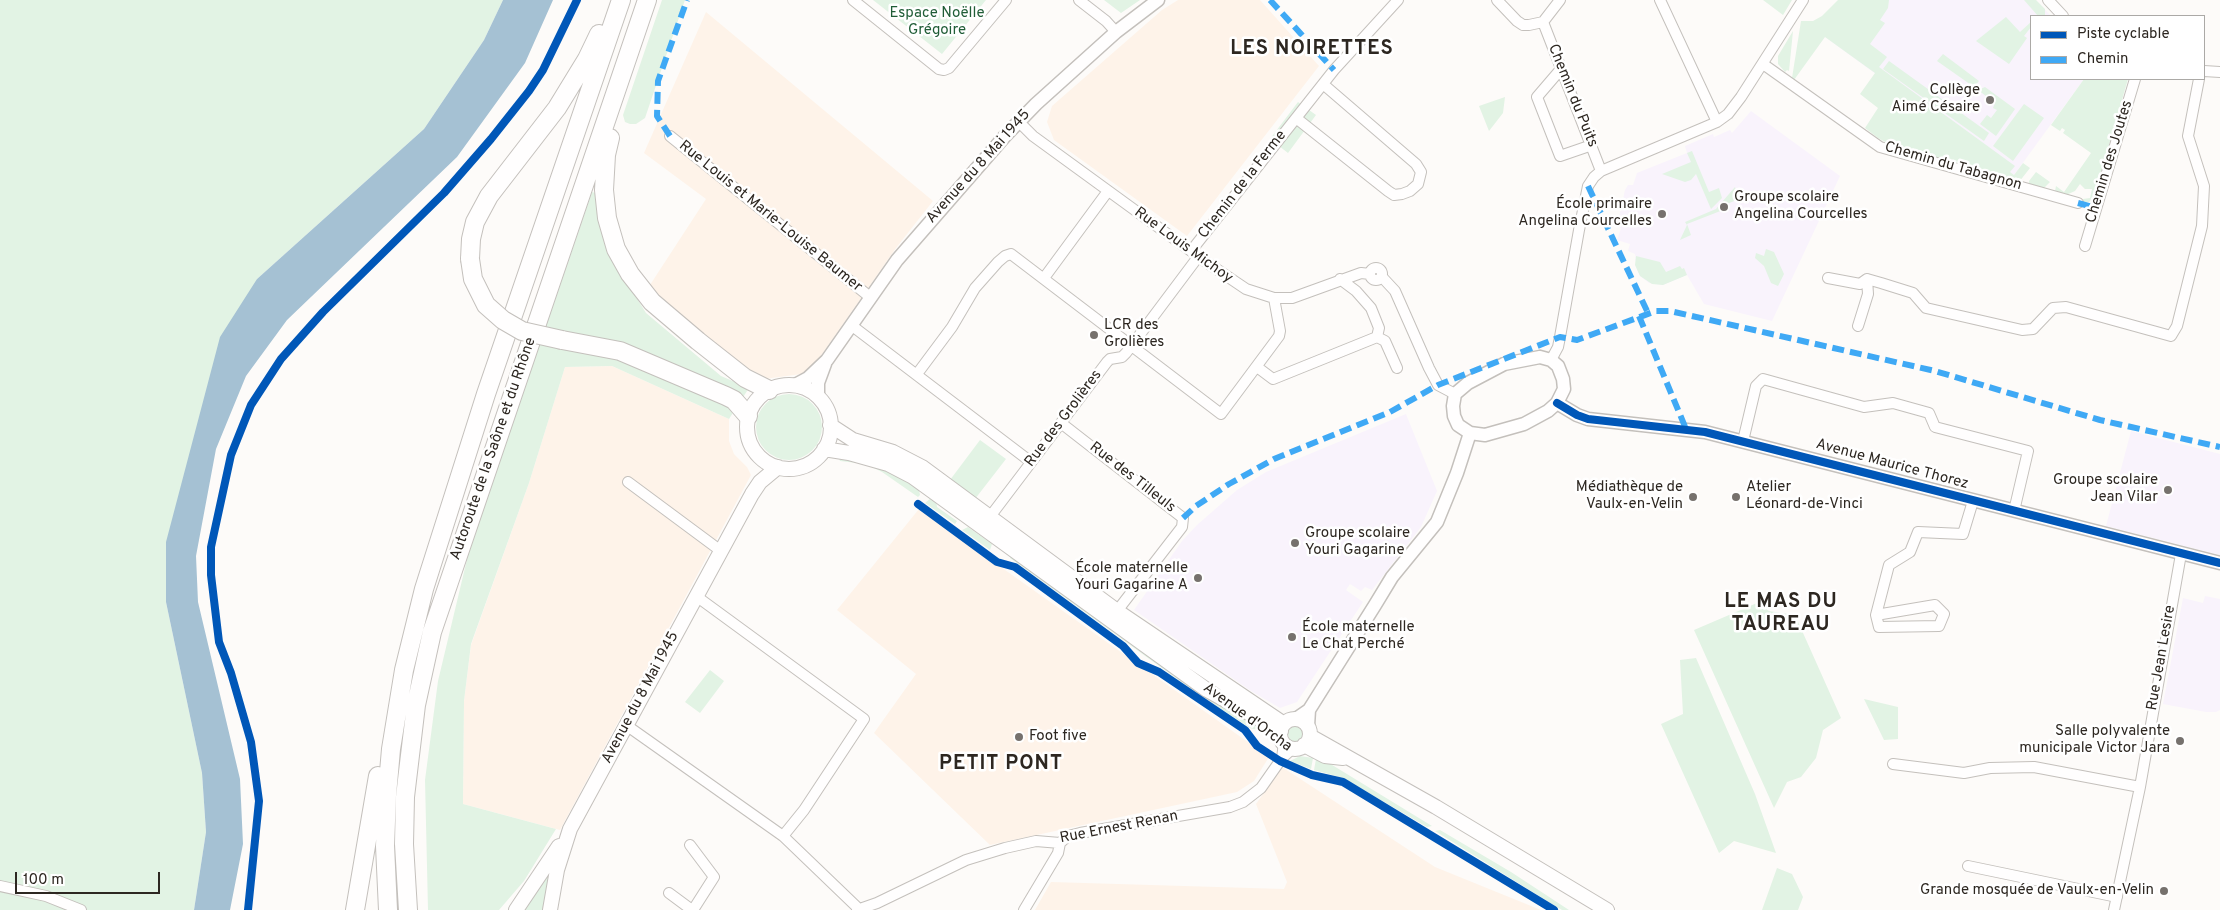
<!DOCTYPE html>
<meta charset="utf-8">
<style>
body{margin:0}
#map{position:relative;width:2220px;height:910px;overflow:hidden;background:#fdfbf9;font-family:Overpass,sans-serif}
canvas{display:block}
.legend{position:absolute;left:2030px;top:15px;width:175px;height:65px;box-sizing:border-box;background:#fff;border:1px solid #aba9a6;margin:0;padding:6px 9px;list-style:none;font-size:15px;color:#2d2721}
.legend li{display:flex;align-items:center;gap:10px;height:25px}
.legend b{width:25px;border:1px solid #aba9a6}
.scale{position:absolute;left:15px;top:872px;width:145px;height:22px;box-sizing:border-box;border:2px solid #2d2721;border-top:0;padding-left:6px;font-size:15px;line-height:18px;white-space:nowrap;color:#2d2721;-webkit-text-stroke:4px #fff;paint-order:stroke}
</style>
<div id="map">
<canvas width="2220" height="910"></canvas>
<ul class="legend">
<li><b style="height:6px;background:#0057b8"></b>Piste cyclable</li>
<li><b style="height:6px;background:#3fa9f5"></b>Chemin</li>
</ul>
<div class="scale">100 m</div>
</div>
<script>
const context = document.querySelector('canvas').getContext('2d');
context.lineJoin = 'round';
function fillPath(path, color) { context.fillStyle = color; context.fill(path, 'evenodd'); }
const shape = rows => new Path2D(rows.map(r => 'M' + r).join(''));
function strokePath(path, color, width, dash) { context.strokeStyle = color; context.lineWidth = width; context.lineCap = dash ? 'butt' : 'round'; context.setLineDash(dash || []); context.stroke(path); }
function drawText(font, color, halo, rows, align = 'center') {
  context.font = font + ' Overpass,sans-serif'; context.lineWidth = 5; context.setLineDash([]); context.textBaseline = 'middle'; context.strokeStyle = halo; context.fillStyle = color; for (const [text, x, y, turn = 0] of rows) {
    context.save(); context.translate(x, y); context.rotate((+turn || 0) * Math.PI / 180); context.textAlign = isNaN(turn) ? turn : align; if (halo) context.strokeText(text, 0, 0); context.fillText(text, 0, 0); context.restore();
  }
}
fillPath(shape([
 [1178,0,1260,0,1319,66,1187,236,1054,140,1047,122,1052,106,1162,10],
 [706,12,933,201,896,248,809,373,757,380,648,288,706,199,644,153],
 [612,366,729,419,729,441,734,454,747,467,751,475,560,830,463,804,464,701,471,645,529,483,565,367],
 [919,509,1269,757,1254,781,1237,792,990,845,874,733,916,674,837,610],
 [1282,767,1435,867,1541,910,1035,910,1051,882,1284,889,1287,882,1256,804]
]), '#fef3e9');
fillPath(shape([
 [1851,0,2036,0,2051,16,2031,16,2031,79,2084,79,2014,175,1825,37],
 [1751,111,1840,176,1772,321,1704,304,1687,275,1663,285,1649,283,1640,276,1637,270,1635,254,1628,251,1630,244,1617,240,1621,228,1617,226,1625,190,1628,185,1633,185,1637,173,1687,153,1685,146,1713,134,1714,137,1730,130,1732,133],
 [1406,414,1437,491,1421,527,1372,590,1365,587,1361,591,1350,584,1346,590,1363,602,1297,702,1280,708,1251,691,1134,610,1182,541,1197,525,1237,490,1266,472],
 [2131,431,2220,454,2220,555,2106,526],
 [2205,596,2220,599,2220,710,2216,712,2206,712,2163,704,2183,598,2203,603]
]), '#f9f3fc');
fillPath(shape([
 [0,0,503,0,484,40,424,129,257,279,166,602,202,773,206,832,194,910,0,910],
 [662,0,685,0,645,118,636,124,630,124,625,122,623,115],
 [873,0,986,0,942,54],
 [1104,0,1140,0,1121,13],
 [1763,0,1792,0,1783,15],
 [1838,0,1889,0,1888,8,1880,20,1885,23,1870,44,1887,57,1879,67,2015,166,2010,172,2014,175,2023,163,2030,168,2019,182,1932,156,1898,149,1878,138,1865,128,1878,108,1860,94,1875,73,1825,37,1794,80,1792,78,1801,21,1813,21,1822,16],
 [2024,0,2036,0,2045,9,2045,16,2038,16],
 [2006,17,2020,32,2031,22,2031,27,2024,36,2027,38,2009,64,1976,41],
 [1793,31,1789,71,1787,70,1785,72,1778,64,1778,56],
 [1943,54,1979,81,1974,87,1937,61],
 [1889,61,1989,133,1984,141,1883,69],
 [2084,79,2128,79,2094,197,2089,202,2082,202,2083,199,2090,198,2092,189,2085,189,2080,184,2075,191,2066,195,2055,191,2056,186,2064,192,2091,153,2063,133,2065,130,2062,128,2060,131,2051,125],
 [1985,87,2015,109,1996,136,1980,124,1987,115,1991,118,1997,110,1993,108,1995,103,1978,90],
 [1505,97,1503,113,1489,131,1479,106],
 [1298,102,1316,115,1288,153,1270,139],
 [2024,104,2044,118,2013,161,1993,146],
 [1692,151,1709,192,1719,188,1722,198,1711,209,1696,174,1691,180,1685,182,1662,174,1691,162,1687,153],
 [2036,172,2050,182,2042,190,2029,187,2029,181],
 [1735,187,1739,199,1722,206,1723,210,1687,224,1691,235,1680,240,1687,225,1685,222,1716,209],
 [592,192,598,194,620,271,646,313,721,376,749,388,729,419,612,366,565,367,529,483,471,644,464,701,463,804,556,829,524,881,499,910,428,910,425,780,438,681,469,551],
 [1766,249,1774,252,1784,274,1778,286,1771,283,1764,266,1755,258,1756,253,1764,256],
 [1636,256,1660,262,1666,272,1680,266,1682,269,1684,268,1687,275,1663,285,1652,284,1640,276,1635,265],
 '756 427a33 33 0 1 1 66 0a33 33 0 1 1-66 0Z',
 [980,440,1006,459,975,499,950,480],
 [838,455,903,476,919,490,920,495,918,497,882,472,866,464,840,461],
 [931,498,936,499,937,507,957,521,955,524,925,503],
 [968,527,992,544,990,550,962,530],
 [1011,554,1264,726,1262,731,1250,728,1188,687,1010,558],
 [1757,603,1769,611,1795,615,1841,718,1823,730,1816,758,1801,777,1787,782,1774,808,1694,630],
 [1696,658,1755,794,1776,853,1734,841,1719,853,1661,724,1683,714,1680,660],
 [710,670,724,681,700,713,685,702],
 [1864,699,1898,707,1898,739,1884,740],
 '1288 734a8 8 0 1 1 16 0a8 8 0 1 1-16 0Z',
 [1300,756,1313,758,1311,769,1290,761],
 [1316,759,1322,762,1324,760,1432,826,1427,827,1343,778,1314,770],
 [1440,830,1511,872,1569,910,1562,910,1547,901,1435,831],
 [1777,868,1792,874,1803,897,1798,910,1762,910],
 [551,871,543,910,525,910]
]), '#e2f3e4');
fillPath(shape([
 [503,0,553,0,525,63,457,157,287,320,246,376,216,449,196,556,198,602,240,779,243,844,230,910,194,910,206,832,202,773,166,602,166,542,220,337,257,279,424,129,484,40]
]), '#a5c1d3');
const minor = shape([
 [853,0,939,69,944,70,949,68,1006,0],
 [1079,0,1106,21,1116,32],
 [1497,0,1517,21,1523,25,1529,25,1543,22,1560,0],
 [1660,0,1717,122],
 [2048,0,2063,16],
 [1543,22,1601,171],
 [1763,64,1880,147,2078,203],
 [1561,69,1537,97,1560,156,1592,145],
 [2204,71,2220,72],
 [1296,118,1388,191,1394,195,1402,194,1410,191,1418,184,1421,172,1416,164,1323,84],
 [1019,122,1033,136,1206,262,1246,289,1274,298,1292,298,1361,273,1370,274],
 [670,136,870,297],
 [2085,246,2135,79],
 [1191,251,1334,70,1398,0],
 '1370 274a6 6 0 1 1 12 0a6 6 0 1 1-12 0Z',
 [1382,277,1395,291,1429,368,1438,385,1455,394],
 [1044,278,1108,191],
 [1828,278,1860,284,1867,279,1881,283,1913,293,1926,308,2022,330,2033,329,2053,308,2066,307,2171,336,2177,326,2202,226,2204,186,2188,136,2199,79],
 [851,325,1031,462],
 [1858,326,1868,294,1867,279],
 [1377,337,1385,341,1397,368],
 [1551,360,1558,347,1560,337,1579,230,1588,186,1594,177,1601,171,1717,122,1728,114,1741,97,1803,0],
 [1257,367,1273,379,1377,337,1379,328,1371,308,1356,291,1340,279],
 [917,374,952,327,975,288,998,262,1005,256,1011,254,1221,414,1279,336,1280,331,1274,298],
 [1061,423,1183,518,1182,527,1117,611],
 [1743,441,1756,386,1763,379,1864,407,1893,403,1929,413,1935,427,2028,451,2014,511],
 [628,482,721,551],
 [989,518,1107,362,1110,359,1122,357,1126,353,1198,257],
 [696,596,864,719,804,810,783,836],
 [1876,615,1935,605,1944,614,1939,626,1879,627,1876,615,1889,565,1910,552,1918,532,1963,534,1973,501],
 [626,725,783,836,859,909],
 [1282,758,1284,743],
 [1893,764,1964,773,1990,768,2034,767,2140,787],
 [690,845,714,877,693,910],
 [1968,866,2117,897],
 [0,886,46,896,81,910],
 [669,893,692,910],
 [857,910,877,903,966,860,1005,848,1036,841,1060,843,1068,836,1080,833,1230,807,1243,802,1261,788,1282,758,1293,748],
 [1024,910,1058,853,1060,843],
 [2114,910,2140,787,2181,554]
]);
const tertiary = shape([
 [1540,357,1551,360,1558,366,1563,379,1564,389,1557,403,1548,411,1524,424,1485,435,1470,433,1458,425,1454,416,1453,406,1455,394,1468,383,1504,364,1540,357],
 [795,385,808,378,827,360,897,260,1005,136,1036,104,1116,32,1158,0],
 [818,396,818,383,825,364],
 [1557,403,1577,415,1588,419,1705,432,2220,563],
 [1296,719,1309,710],
 [1308,726,1309,710,1375,605,1392,577,1437,522,1457,473,1470,433]
]);
const secondary = shape([
 '747 427a42 42 0 1 1 84 0a42 42 0 1 1-84 0Z',
 [830,425,853,440,893,452,922,467,1117,611,1284,724],
 [824,449,849,453,888,464,913,477,1207,690,1281,731],
 '1280 734a15 15 0 1 1 30 0a15 15 0 1 1-30 0Z',
 [1310,736,1436,807,1607,910],
 [1304,745,1325,756,1343,758],
 [516,910,559,846],
 [550,910,557,870,570,829,752,494,760,482,778,467]
]);
const motorway = shape([
 [610,138,606,155,604,190,607,218,616,249,630,274,652,302,698,341,745,378,769,390],
 [470,259,471,239,475,222,489,196,557,108,587,59,599,34],
 [562,340,620,351,726,396,734,400,748,416],
 [355,910,378,776],
 [388,910,385,846,387,795,391,749,404,670,424,589,486,394,621,0],
 [408,910,404,844,405,797,416,705,432,632,647,0]
]);
strokePath(minor, '#c4c0bc', 12);
strokePath(tertiary, '#c4c0bc', 15);
strokePath(secondary, '#c4c0bc', 16);
strokePath(motorway, '#c4c0bc', 20);
strokePath(minor, '#fffefe', 10);
strokePath(tertiary, '#fffefe', 12);
strokePath(secondary, '#fffefe', 14);
strokePath(motorway, '#fffefe', 18);
const motorwayBridge = shape([
 [470,259,473,279,486,305,503,320,522,331,562,340]
]);
strokePath(motorwayBridge, '#c4c0bc', 20, []);
strokePath(motorwayBridge, '#fffefe', 18);
strokePath(shape([
 [1270,0,1334,70],
 [670,136,657,116,658,81,687,0],
 [1588,186,1648,313],
 [2078,203,2096,208],
 [1639,316,1686,429],
 [1183,518,1196,506,1229,484,1274,459,1390,412,1438,385,1560,337,1577,340,1656,311,1670,311,1935,371,2100,420,2220,447]
]), '#3fa9f5', 6, [12, 6]);
strokePath(shape([
 [1557,403,1577,415,1588,419,1705,432,2220,563],
 [918,504,997,562,1015,567,1123,646,1138,663,1159,672,1245,730,1257,746,1280,761,1312,775,1343,782,1554,910],
 [248,910,259,801,251,742,231,673,219,642,211,575,211,547,231,455,251,405,281,359,323,312,444,193,491,139,529,91,543,70,577,0]
]), '#0057b8', 8);
for (const [x, y, r, color] of [
 [1990,100,5,"#76716d"],
 [1724,207,5,"#76716d"],
 [1662,214,5,"#76716d"],
 [1094,335,5,"#76716d"],
 [2168,490,5,"#76716d"],
 [1693,497,5,"#76716d"],
 [1736,497,5,"#76716d"],
 [1295,543,5,"#76716d"],
 [1198,578,5,"#76716d"],
 [1292,637,5,"#76716d"],
 [1019,737,5,"#76716d"],
 [2180,741,5,"#76716d"],
 [2164,891,5,"#76716d"]
]) { const dot = new Path2D(); dot.arc(x, y, r, 0, 2 * Math.PI); context.fillStyle = color; context.fill(dot); strokePath(dot, '#fff', 2); }
drawText('15px', '#205d37', '#fff', [
 ["Espace Noëlle",937,14],
 ["Grégoire",937,31]
]);
drawText('15px', '#2d2721', '#fff', [
 ["Collège",1980,91],
 ["Aimé Césaire",1980,108],
 ["Groupe scolaire",1734,198,"left"],
 ["Angelina Courcelles",1734,215,"left"],
 ["École primaire",1652,205],
 ["Angelina Courcelles",1652,222],
 ["LCR des",1104,326,"left"],
 ["Grolières",1104,343,"left"],
 ["Groupe scolaire",2158,481],
 ["Jean Vilar",2158,498],
 ["Médiathèque de",1683,488],
 ["Vaulx-en-Velin",1683,505],
 ["Atelier",1746,488,"left"],
 ["Léonard-de-Vinci",1746,505,"left"],
 ["Groupe scolaire",1305,534,"left"],
 ["Youri Gagarine",1305,551,"left"],
 ["École maternelle",1188,569],
 ["Youri Gagarine A",1188,586],
 ["École maternelle",1302,628,"left"],
 ["Le Chat Perché",1302,645,"left"],
 ["Salle polyvalente",2170,732],
 ["municipale Victor Jara",2170,749],
 ["Foot five",1029,737,"left"],
 ["Grande mosquée de Vaulx-en-Velin",2154,891]
], 'right');
drawText('15px', '#2d2721', '#fff', [
 ["Chemin du Puits",1572,96,68],
 ["Chemin des Joutes",2110,162,-73],
 ["Avenue du 8 Mai 1945",979,167,-48],
 ["Chemin du Tabagnon",1953,167,16],
 ["Chemin de la Ferme",1243,185,-52],
 ["Rue Louis et Marie-Louise Baumer",770,217,39],
 ["Rue Louis Michoy",1183,246,36],
 ["Rue des Grolières",1064,419,-53],
 ["Autoroute de la Saône et du Rhône",494,449,-71],
 ["Avenue Maurice Thorez",1892,465,15],
 ["Rue des Tilleuls",1132,478,38],
 ["Rue Jean Lesire",2162,658,-80],
 ["Avenue du 8 Mai 1945",641,698,-62],
 ["Avenue d'Orcha",1247,718,36],
 ["Rue Ernest Renan",1119,828,-11]
]);
context.letterSpacing = '1px';
drawText('bold 20px', '#2d2721', '#fff', [
 ["LES NOIRETTES",1312,50],
 ["LE MAS DU",1781,603],
 ["TAUREAU",1781,626],
 ["PETIT PONT",1001,765]
]);
context.letterSpacing = '0px';
</script>
